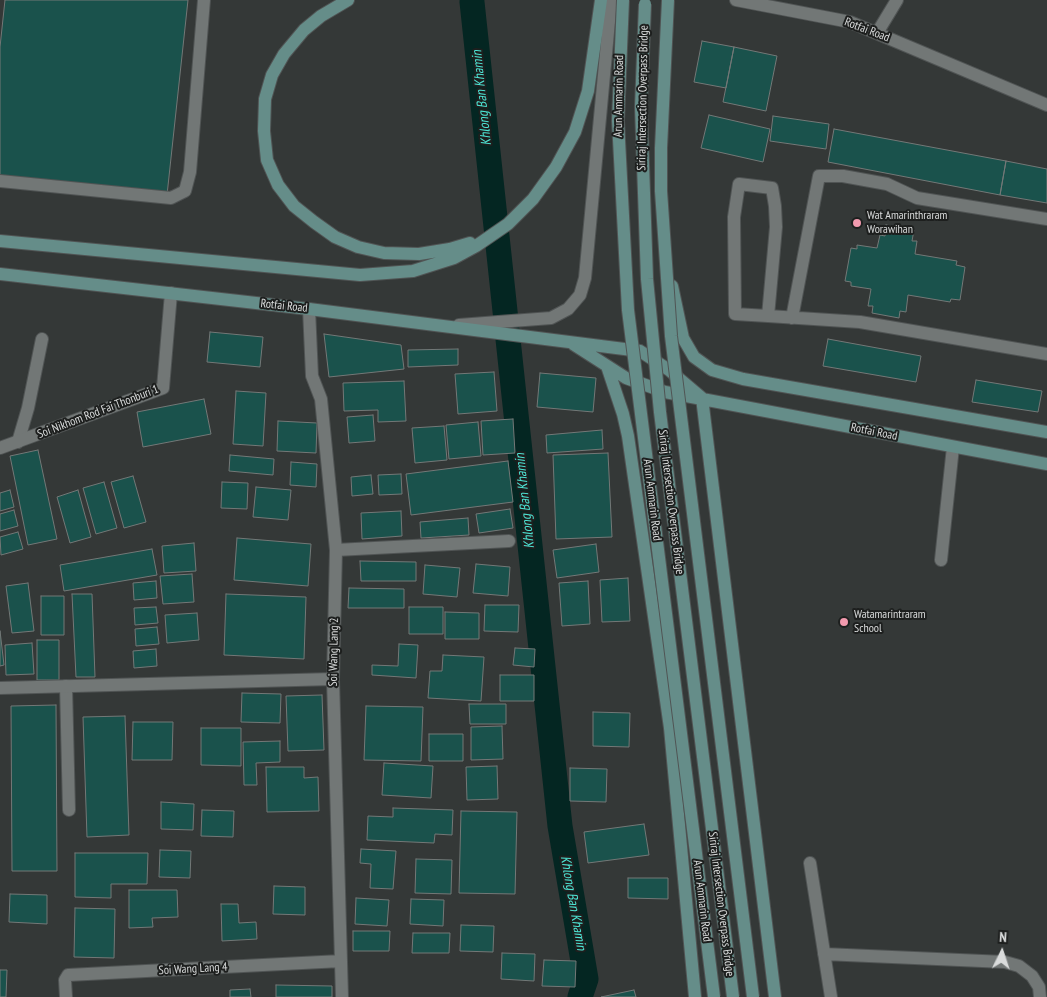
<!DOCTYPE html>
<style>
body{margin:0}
#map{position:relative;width:1047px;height:997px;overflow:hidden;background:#343837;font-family:"PT Sans Narrow",sans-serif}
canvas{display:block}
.north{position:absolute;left:977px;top:927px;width:50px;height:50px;-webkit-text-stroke:4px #1d1f1e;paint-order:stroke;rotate:4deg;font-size:14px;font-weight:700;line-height:20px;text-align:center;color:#dadcdc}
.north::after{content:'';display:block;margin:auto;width:18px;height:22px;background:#dadcdc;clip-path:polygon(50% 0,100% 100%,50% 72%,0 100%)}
</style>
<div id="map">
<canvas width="1047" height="997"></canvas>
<div class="north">N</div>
</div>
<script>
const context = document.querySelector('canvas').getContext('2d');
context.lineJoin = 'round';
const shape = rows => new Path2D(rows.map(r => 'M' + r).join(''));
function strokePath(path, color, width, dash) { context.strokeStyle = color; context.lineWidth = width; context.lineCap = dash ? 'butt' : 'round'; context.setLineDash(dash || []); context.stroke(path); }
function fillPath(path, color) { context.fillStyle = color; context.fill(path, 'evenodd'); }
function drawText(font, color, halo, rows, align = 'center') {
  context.font = font + ' "PT Sans Narrow",sans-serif'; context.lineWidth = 4; context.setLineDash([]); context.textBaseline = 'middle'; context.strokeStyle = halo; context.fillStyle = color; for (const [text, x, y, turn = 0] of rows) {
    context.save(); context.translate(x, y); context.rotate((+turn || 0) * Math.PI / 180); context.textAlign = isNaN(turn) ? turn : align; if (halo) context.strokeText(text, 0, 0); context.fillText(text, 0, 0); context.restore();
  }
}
strokePath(shape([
 [472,2,560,826,586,979,580,997]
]), '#042622', 25);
const building = shape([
 [5,0,188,0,167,195,0,177,0,47,5,0],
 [702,41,734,47,726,88,694,82,702,41],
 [734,47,777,56,766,111,723,102,734,47],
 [709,115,770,129,763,162,701,148,709,115],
 [773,116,829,124,826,149,770,141,773,116],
 [834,129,1006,161,1000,195,828,162,834,129],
 [1006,161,1047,169,1047,203,1000,195,1006,161],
 [886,225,914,230,912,241,917,241,915,254,957,261,956,265,965,267,960,300,951,299,950,302,908,295,906,312,900,311,899,318,872,313,873,306,868,306,871,289,851,286,851,282,845,281,851,248,857,249,857,245,877,248,880,235,885,236,886,225],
 [210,332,263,337,260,367,207,362,210,332],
 [324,334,401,345,404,369,329,377,324,334],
 [828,339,921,356,916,382,823,366,828,339],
 [458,349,458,365,408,367,408,350,458,349],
 [494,372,497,411,458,414,455,374,494,372],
 [540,373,596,378,593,412,537,407,540,373],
 [976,380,1042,391,1038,412,972,402,976,380],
 [404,381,406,421,378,422,378,410,344,411,343,383,404,381],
 [236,391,266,393,263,446,233,444,236,391],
 [204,399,211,434,143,447,137,412,204,399],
 [373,415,375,441,349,443,347,417,373,415],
 [513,419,515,453,483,455,481,421,513,419],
 [278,421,317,423,316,453,277,451,278,421],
 [478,422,481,456,449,459,446,425,478,422],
 [444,426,447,460,415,463,412,428,444,426],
 [602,430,603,449,547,453,546,435,602,430],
 [38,450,57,539,28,545,10,456,38,450],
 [608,453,612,537,556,539,553,455,608,453],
 [230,455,274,459,273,475,229,471,230,455],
 [508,461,513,502,411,515,406,474,508,461],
 [291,462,317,464,316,487,290,485,291,462],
 [401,474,402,494,379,495,378,475,401,474],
 [371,475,373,494,352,496,351,477,371,475],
 [133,476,146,522,124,528,111,482,133,476],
 [104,482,117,528,96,534,83,488,104,482],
 [222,482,248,483,247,509,221,508,222,482],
 [256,487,291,490,288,520,253,517,256,487],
 [10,490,14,507,0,511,0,493,10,490],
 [78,490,91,537,70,543,57,497,78,490],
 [510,509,513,528,479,533,476,514,510,509],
 [14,510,18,526,0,531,0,514,14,510],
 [401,511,402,536,362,539,361,513,401,511],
 [468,518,469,535,421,538,420,522,468,518],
 [18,532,23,549,1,555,0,537,18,532],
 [237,538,311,544,308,586,234,580,237,538],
 [194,543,196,571,164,573,162,546,194,543],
 [596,544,599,572,557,578,553,550,596,544],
 [152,549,157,575,64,591,60,565,152,549],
 [360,561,416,562,416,581,361,581,360,561],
 [476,564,510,567,508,596,473,593,476,564],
 [425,565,460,568,457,597,423,594,425,565],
 [192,574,194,602,163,604,160,576,192,574],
 [628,578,630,621,602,622,600,580,628,578],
 [156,581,157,598,134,600,133,583,156,581],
 [588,581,590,624,562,626,559,583,588,581],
 [28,583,34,631,12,633,6,586,28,583],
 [349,588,404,589,404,608,348,608,349,588],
 [72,594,92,594,95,677,76,677,72,594],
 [226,594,306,597,304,659,224,655,226,594],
 [41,596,64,596,64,635,41,635,41,596],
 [485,605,519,605,518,632,484,631,485,605],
 [156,607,158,623,135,625,134,608,156,607],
 [409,607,443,607,443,634,409,634,409,607],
 [445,612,479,613,479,639,445,639,445,612],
 [197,613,199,640,167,643,165,615,197,613],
 [157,627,159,644,136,646,135,629,157,627],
 [0,631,4,665,0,666,0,631],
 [37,640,59,640,59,680,37,680,37,640],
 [32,643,34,674,6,675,5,645,32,643],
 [399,644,418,645,416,678,372,675,372,665,398,666,399,644],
 [515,648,535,649,534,667,513,665,515,648],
 [156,649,157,666,134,668,133,651,156,649],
 [443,655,484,657,481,701,428,698,430,671,442,671,443,655],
 [500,675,534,675,534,701,500,701,500,675],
 [242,693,281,694,280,723,241,722,242,693],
 [322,695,324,750,288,751,286,696,322,695],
 [469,704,506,704,506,724,470,724,469,704],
 [56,705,57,871,12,871,11,706,56,705],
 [366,706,423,707,421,761,364,760,366,706],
 [593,712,630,713,629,747,593,746,593,712],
 [125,716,129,835,87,837,83,717,125,716],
 [133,722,173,722,172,760,132,760,133,722],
 [502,726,503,759,471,760,471,727,502,726],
 [201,728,241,728,241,766,201,765,201,728],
 [429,734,463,734,463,761,429,761,429,734],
 [280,741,280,762,256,763,257,785,244,785,243,742,280,741],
 [384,763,433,766,431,798,382,795,384,763],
 [497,766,498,799,467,800,466,767,497,766],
 [266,767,304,767,304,778,318,777,319,811,267,812,266,767],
 [570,768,607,769,606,802,570,801,570,768],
 [161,802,194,804,193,830,161,829,161,802],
 [393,808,453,810,452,835,435,834,434,843,367,840,368,816,393,817,393,808],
 [202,810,234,811,233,837,201,836,202,810],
 [461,811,517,812,515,894,459,893,461,811],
 [644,824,649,855,588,863,584,832,644,824],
 [361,849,396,851,393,889,370,888,371,864,360,863,361,849],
 [160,850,191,851,190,878,159,877,160,850],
 [75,853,148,853,147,884,111,884,111,898,75,897,75,853],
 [416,859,452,860,451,894,415,893,416,859],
 [628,878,668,878,668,899,628,898,628,878],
 [274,886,305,887,305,915,273,914,274,886],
 [129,890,177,890,178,917,152,918,153,927,129,928,129,890],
 [10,894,47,895,47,924,9,922,10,894],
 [356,898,389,900,387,926,355,924,356,898],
 [411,899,444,900,443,926,410,924,411,899],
 [221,904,238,904,239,923,256,922,257,939,222,941,221,904],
 [75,908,115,909,114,958,74,957,75,908],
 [461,925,494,926,493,952,460,951,461,925],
 [353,931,390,931,389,951,353,951,353,931],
 [413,933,450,933,449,953,412,953,413,933],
 [502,953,535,954,534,981,501,979,502,953],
 [544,960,576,961,575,987,542,986,544,960],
 [0,970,7,970,6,997,0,997,0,970],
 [276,985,332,986,332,997,276,997,276,985],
 [250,989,251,997,230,997,230,990,250,989],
 [634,990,636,997,601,997,634,990]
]);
fillPath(building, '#1a524c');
strokePath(building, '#737877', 1);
const lane = shape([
 [877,33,897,0],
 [0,181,171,198,185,191,190,172,204,0],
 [768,316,776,227,775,206,772,188,739,184,734,217,735,314,768,316,860,322,1047,354],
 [792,318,819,176,843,176,887,184,917,198,1047,219],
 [18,442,28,408,42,339],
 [941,560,953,447],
 [66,686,69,810],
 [810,863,831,997],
 [824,954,1005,962,1019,966,1032,976,1039,987,1040,997]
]);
const street = shape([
 [736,0,850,22,1047,105],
 [309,309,312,376,321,399,336,550,333,679,342,997],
 [459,325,551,318,568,309,580,295,585,278,611,0],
 [0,448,163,388,171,293],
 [336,550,509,541],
 [0,688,333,679],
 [66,997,65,980,68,975,341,961]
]);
const secondary = shape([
 [348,0,321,16,304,30,284,54,272,75,265,99,264,131,267,160,278,185,294,206,314,222,335,237,358,247,384,253,419,254,450,249,470,243],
 [0,241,360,275,413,271,454,258,476,246,508,224,533,199,556,167,575,132,588,91,601,0],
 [0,274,309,309,640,351,669,370,702,398],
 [672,286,683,338,694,357,712,370,743,379,1047,432],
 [573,344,626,378,665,392,1047,464],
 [607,366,623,414,628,436,670,728,695,997],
 [702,398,775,997]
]);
strokePath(lane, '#505454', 14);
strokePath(street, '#505454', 14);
strokePath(secondary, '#505454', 14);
strokePath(lane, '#727776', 12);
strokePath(street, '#727776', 12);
strokePath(secondary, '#658d89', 12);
const secondaryBridge = shape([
 [623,0,618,121,628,310,714,997],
 [668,0,661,148,661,191,671,336,753,997],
 [645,4,641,107,647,279,660,412,733,997]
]);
strokePath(secondaryBridge, '#505454', 14, []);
strokePath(secondaryBridge, '#658d89', 12);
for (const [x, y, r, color] of [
 [857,223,5,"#f29aae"],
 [844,622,5,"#f29aae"]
]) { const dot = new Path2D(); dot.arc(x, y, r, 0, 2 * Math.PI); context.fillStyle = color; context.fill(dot); strokePath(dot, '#1d1f1e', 2); }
drawText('12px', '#dadcdc', '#1d1f1e', [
 ["Rotfai Road",867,30,21],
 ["Arun Ammarin Road",619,96,-89],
 ["Siriraj Intersection Overpass Bridge",643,98,-89],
 ["Rotfai Road",284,306,6],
 ["Soi Nikhom Rod Fai Thonburi 1",98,412,-21],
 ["Rotfai Road",874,432,11],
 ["Arun Ammarin Road",652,500,83],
 ["Siriraj Intersection Overpass Bridge",671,502,83],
 ["Soi Wang Lang 2",334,652,-89],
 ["Arun Ammarin Road",702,901,83],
 ["Siriraj Intersection Overpass Bridge",721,904,83],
 ["Soi Wang Lang 4",193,969,-3]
]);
drawText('12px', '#dadcdc', '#1d1f1e', [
 ["Wat Amarinthraram",867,216],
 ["Worawihan",867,230],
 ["Watamarintraram",854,615],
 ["School",854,629]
], 'left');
drawText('italic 14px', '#4de4d4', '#1d1f1e', [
 ["Khlong Ban Khamin",482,98,-96],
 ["Khlong Ban Khamin",525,501,-96],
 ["Khlong Ban Khamin",573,903,80]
]);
</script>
